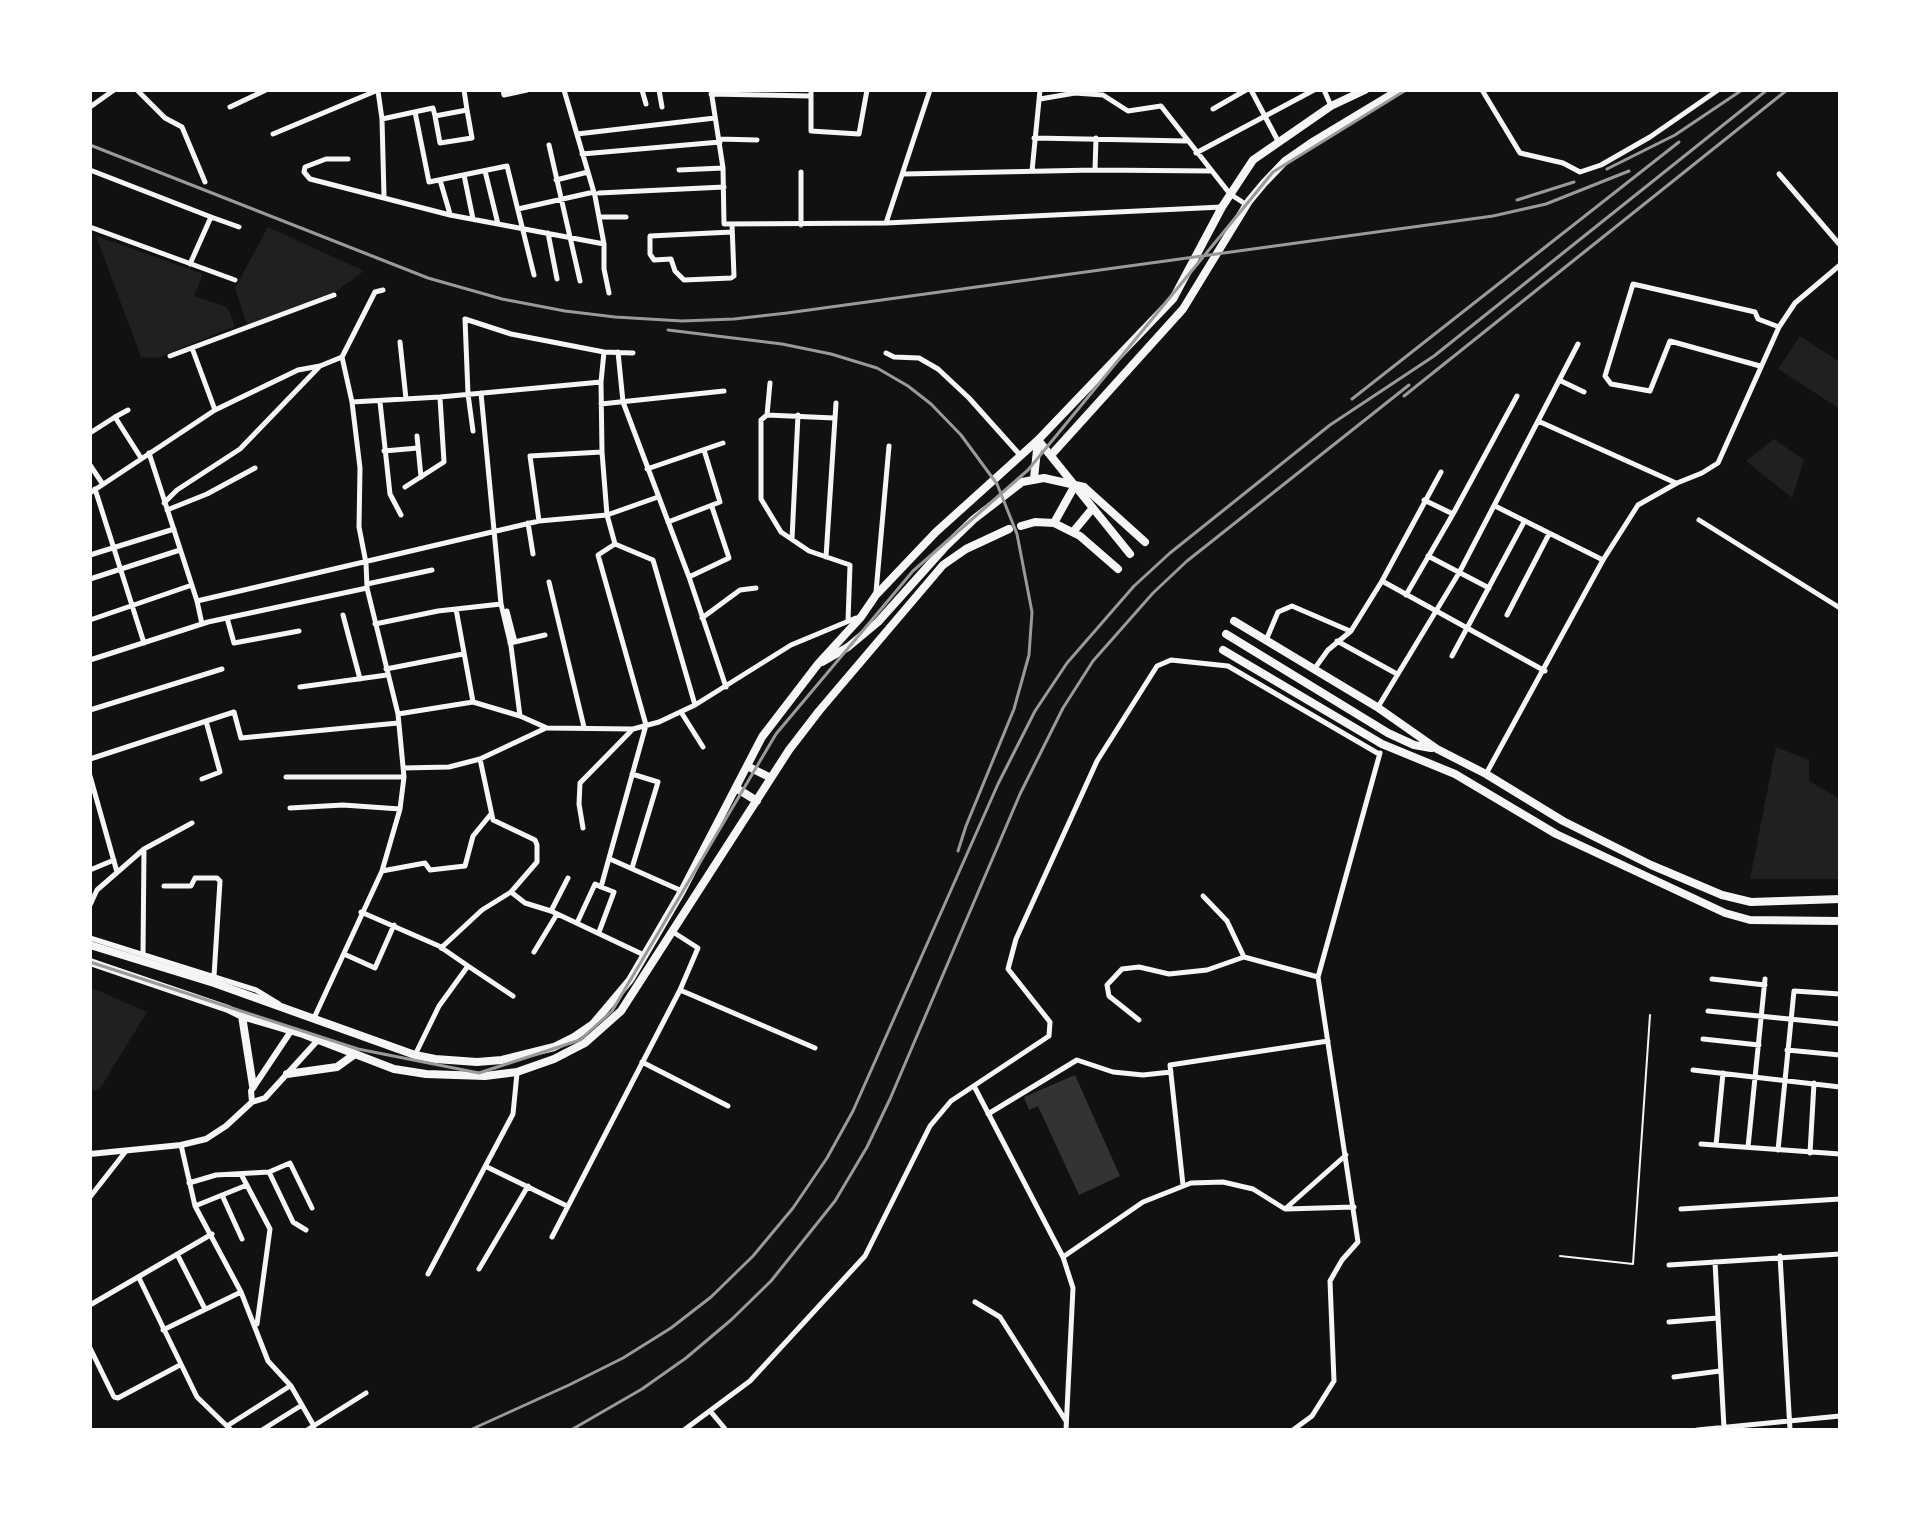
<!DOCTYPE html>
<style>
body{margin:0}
#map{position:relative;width:1930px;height:1520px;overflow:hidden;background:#111;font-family:Ubuntu,sans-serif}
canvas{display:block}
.frame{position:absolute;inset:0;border:92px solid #fff;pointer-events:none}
</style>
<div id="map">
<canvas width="1930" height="1520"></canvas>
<div class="frame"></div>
</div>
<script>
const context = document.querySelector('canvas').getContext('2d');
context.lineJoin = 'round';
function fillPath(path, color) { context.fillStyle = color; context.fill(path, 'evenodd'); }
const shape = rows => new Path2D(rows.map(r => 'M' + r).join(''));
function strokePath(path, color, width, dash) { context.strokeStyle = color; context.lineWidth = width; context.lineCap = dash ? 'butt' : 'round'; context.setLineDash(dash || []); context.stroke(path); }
fillPath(shape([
 [268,227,364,271,332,294,247,325,235,288],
 [96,236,203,274,194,296,227,307,235,326,157,358,141,357],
 [1800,336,1840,362,1840,409,1778,369],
 [1774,439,1804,460,1792,498,1746,461],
 [1776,747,1809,760,1809,781,1840,799,1840,879,1750,879],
 [90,987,147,1012,99,1090,90,1091]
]), '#202020');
fillPath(shape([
 [1075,1075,1120,1176,1079,1195,1038,1106,1029,1110,1024,1097]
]), '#333');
strokePath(shape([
 [1560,1256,1633,1264,1650,1015]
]), '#f5f5f5', 2);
strokePath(shape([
 [137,90,165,118,182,127,205,182],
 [503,90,504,95,527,90],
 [564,90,595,196,604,244,604,269,609,293],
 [642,90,646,104],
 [659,90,662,107],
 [711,90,723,168,724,224,886,223,1222,207],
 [811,90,811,131,859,134,867,90],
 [1251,90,1278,141],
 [1324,90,1331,106],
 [1482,90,1520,153,1563,163,1580,172,1601,165,1650,137,1718,90],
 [378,91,382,119,384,196],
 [711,94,811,96],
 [1040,99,1075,93,1103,95,1128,111,1161,106,1230,194,1247,205],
 [90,107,114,90],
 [230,107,266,90],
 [1213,109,1246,90],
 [415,112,429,182,507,166,534,275],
 [435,116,440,143,472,138,467,110],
 [382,119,433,108,435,116,467,110,464,90],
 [273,134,378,90],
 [577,134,715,118],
 [1034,138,1187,141],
 [719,139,757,140],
 [549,145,580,281],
 [1196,153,1314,90],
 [582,154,720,142],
 [348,159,326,159,305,167,304,172,310,179,450,215,604,244],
 [90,170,211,217],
 [679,170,723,168],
 [1095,170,1096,138],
 [485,171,498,224],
 [1032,171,1040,90],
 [801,172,801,225],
 [904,174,1095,170,1212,171],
 [1779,174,1840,245],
 [464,175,473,219],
 [440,180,450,214],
 [556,180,588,172],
 [599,193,724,187],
 [518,209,594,192],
 [599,217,626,217],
 [886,223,930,90],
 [732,224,734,276,731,278,684,280,675,271,671,259,654,260,650,254,650,236,732,232],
 [90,227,235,280],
 [548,233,557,279],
 [190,264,211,217,239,227],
 [400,342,406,399],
 [192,348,215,410],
 [604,352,601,382,602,452,607,515,615,544,653,560,695,705],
 [618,352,623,402,689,577,726,687],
 [886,353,894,357,919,358,938,369,969,398,1020,455],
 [170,356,334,295],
 [1760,366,1670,341,1650,391,1611,384,1605,376,1633,284,1755,312,1758,319,1779,327],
 [1559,380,1584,392],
 [770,383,767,415,761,420,761,499,781,532,809,551,850,565,848,621],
 [481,393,501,604,511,646,520,716],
 [352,402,440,397,601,382],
 [380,402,390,494,401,515],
 [601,404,724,391],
 [767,415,834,418],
 [115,417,128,410],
 [1538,421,1676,483],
 [473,431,468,394,465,319,511,334,604,352,633,353],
 [90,433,115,417,141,458],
 [417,436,421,477],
 [384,451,418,448],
 [149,453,197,601,202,624],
 [90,465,102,483],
 [647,469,723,443],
 [405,487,444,462,440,398],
 [95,489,144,643],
 [90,493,215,410,298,370,320,366,342,357],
 [164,503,177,490,240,449,319,367],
 [1495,506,1603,560],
 [167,510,207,494,255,468],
 [1453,514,1517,396],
 [1699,520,1840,608],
 [539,521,530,456,602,452],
 [668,522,720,502,704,450],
 [528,523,533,554],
 [792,539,798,415],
 [90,555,174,529],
 [1428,556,1489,588],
 [826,557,836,403],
 [689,577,729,558,712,507],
 [90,579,180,550],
 [1382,581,1545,671],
 [549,582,584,727],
 [367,584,432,570],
 [876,592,889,446],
 [1406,595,1453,514,1424,500],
 [197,601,539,521,607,515,658,497],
 [456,609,473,702],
 [507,611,515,642],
 [343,615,360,679],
 [1507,615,1549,534],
 [227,618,234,643,299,631],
 [702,618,740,590,756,588],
 [90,620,192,585],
 [375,624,438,611,501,604],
 [1267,638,1278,612,1292,606,1350,631],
 [1337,641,1397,674],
 [510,643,545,635],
 [1452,656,1524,522],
 [90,660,208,622,367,588],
 [1315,668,1328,650,1351,631,1382,581,1441,472],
 [386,669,463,654],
 [300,687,387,675],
 [1378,707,1459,573,1578,344],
 [90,710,222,669],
 [681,712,703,747],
 [398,714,473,702,520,716,547,728,633,729,659,722,695,705,791,645,856,618],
 [90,759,234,712,241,738,398,723],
 [480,759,493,820,535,840,537,845,537,862,511,892],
 [403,768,449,767,480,759,546,728],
 [1486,774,1603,560,1638,505,1677,483,1702,473,1718,463,1779,327,1795,303,1840,265],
 [90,776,117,872],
 [286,777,404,777],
 [202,779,220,772,206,721],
 [290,808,343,805,400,809],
 [583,828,579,804,580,783,632,730],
 [610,859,682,891],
 [632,868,658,782,632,774],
 [90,870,114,860],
 [382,871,425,863,430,870,465,866,473,836,491,814],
 [164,886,191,886,195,878,217,878,220,881,214,976],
 [1203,896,1227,921,1244,957,1318,977],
 [90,905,97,890,144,849,192,823],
 [551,911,568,878],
 [361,912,439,946,468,966],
 [577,923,595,884,601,887,646,725,598,555,615,544],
 [599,932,614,892,601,887],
 [90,938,256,990,279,1004],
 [441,948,482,910,511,892,525,903,551,911,644,955],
 [534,952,557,914],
 [344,954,375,968,394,925],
 [143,955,144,849],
 [1712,979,1765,985],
 [680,990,815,1048],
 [1708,1011,1840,1024],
 [314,1018,382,871,400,809,404,777,398,714,367,588,366,563,359,527,360,468,352,402,342,357,375,292,383,290],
 [1139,1020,1109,996,1107,985,1122,969,1139,967,1169,974,1207,970,1244,957],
 [1703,1039,1759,1045],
 [1787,1050,1840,1055],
 [415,1055,439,1006,468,966,513,996],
 [642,1062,728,1106],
 [1693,1070,1840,1087],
 [974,1086,1063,1257,1073,1288,1066,1430],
 [988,1114,1077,1060,1113,1072,1143,1075,1171,1072],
 [1701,1144,1840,1154],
 [181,1145,195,1206,241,1292,268,1361,291,1386,314,1426],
 [1716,1145,1723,1073],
 [1748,1147,1765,979],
 [1778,1150,1794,991,1840,994],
 [1810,1153,1814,1083],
 [487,1167,567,1206],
 [269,1172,293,1222,306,1230],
 [241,1174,270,1229,257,1324],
 [189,1183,216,1175,269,1172,290,1163,312,1208],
 [1183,1185,1170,1065,1328,1041],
 [222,1195,242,1239],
 [90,1197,126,1151],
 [195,1206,247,1185],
 [1286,1209,1354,1207],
 [1681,1209,1840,1199],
 [552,1237,680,990,698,948,673,932],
 [177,1254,205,1309],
 [1780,1256,1790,1430],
 [1063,1257,1143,1202,1191,1183,1223,1182,1253,1189,1285,1209,1346,1155],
 [1715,1262,1724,1428],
 [1669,1265,1840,1254],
 [479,1269,528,1186],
 [428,1274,513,1114,517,1073],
 [139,1278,197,1397,231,1430],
 [975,1302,1000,1317,1066,1421],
 [90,1305,212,1234],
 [1669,1322,1718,1318],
 [163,1330,241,1292],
 [90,1348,114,1397,118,1398,180,1365],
 [1674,1377,1720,1371],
 [711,1412,726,1430],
 [227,1426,290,1386],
 [262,1430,302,1405],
 [307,1430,366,1393],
 [684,1430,750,1381,865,1256,930,1126,951,1101,1049,1036,1050,1022,1008,969,1016,939,1097,761,1157,666,1171,660,1228,666,1379,754],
 [1293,1430,1312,1416,1334,1381,1330,1281,1342,1260,1358,1242,1318,977,1380,753],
 [1697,1430,1840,1416]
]), '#f5f5f5', 5);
strokePath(shape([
 [252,1102,251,1091,291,1031],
 [90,1154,181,1145,206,1139,226,1126,252,1102,265,1098,318,1040]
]), '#f5f5f5', 6);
strokePath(shape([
 [1038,440,1130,554],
 [1052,454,1183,309,1249,201,1264,183,1285,161,1311,143,1399,90],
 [1034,478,1038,441],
 [1054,523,1074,487],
 [1021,526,1035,522,1054,523,1080,536,1118,569],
 [1073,532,1092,509],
 [1234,621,1377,707,1437,749,1486,774,1563,821,1651,865,1722,895,1751,902,1840,899],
 [1226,634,1388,733,1414,745,1431,748],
 [1223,650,1382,744,1455,774,1556,834,1725,913,1750,920,1840,921],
 [822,662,848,647,878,622,946,546,974,519,1022,482,1044,478,1084,487,1145,542],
 [747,766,771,778],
 [736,788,757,801],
 [90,945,214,983,415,1055,435,1059,477,1062,502,1060,554,1047,574,1037,593,1024,630,980,682,891,762,737,818,664,861,617,876,595,936,532,1038,440,1173,299,1222,207,1253,160,1331,106,1365,90],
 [90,962,228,1009,242,1016,303,1034,394,1069,426,1074,485,1076,517,1072,554,1059,585,1043,621,1011,789,750,819,711,943,565,966,549,1009,529],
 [242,1016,253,1086],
 [287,1074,337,1067,355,1054]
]), '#f5f5f5', 8);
strokePath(shape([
 [90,145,428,278,502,299,565,311,615,317,682,321,734,319,787,313,1493,216,1546,204,1629,171],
 [1607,169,1675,135,1742,90],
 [1517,200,1574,182],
 [668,330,782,344,831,354,877,368,908,386,931,404,961,435,997,484,1017,534,1032,612,1029,655,1014,709,966,826,958,851],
 [1404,396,1787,90],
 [1352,399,1679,142],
 [90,962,358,1049,479,1073,580,1040,612,1011,776,734,913,571,1028,470,1273,172,1406,90],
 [470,1430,569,1385,623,1358,671,1328,711,1297,753,1256,793,1208,827,1158,853,1111,998,784,1035,711,1067,663,1134,586,1170,553,1330,425,1434,356,1767,90],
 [571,1430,642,1389,686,1358,731,1320,771,1281,835,1201,867,1147,890,1099,1020,794,1063,708,1093,661,1153,593,1187,561,1409,385]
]), '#9a9a9a', 3);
</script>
